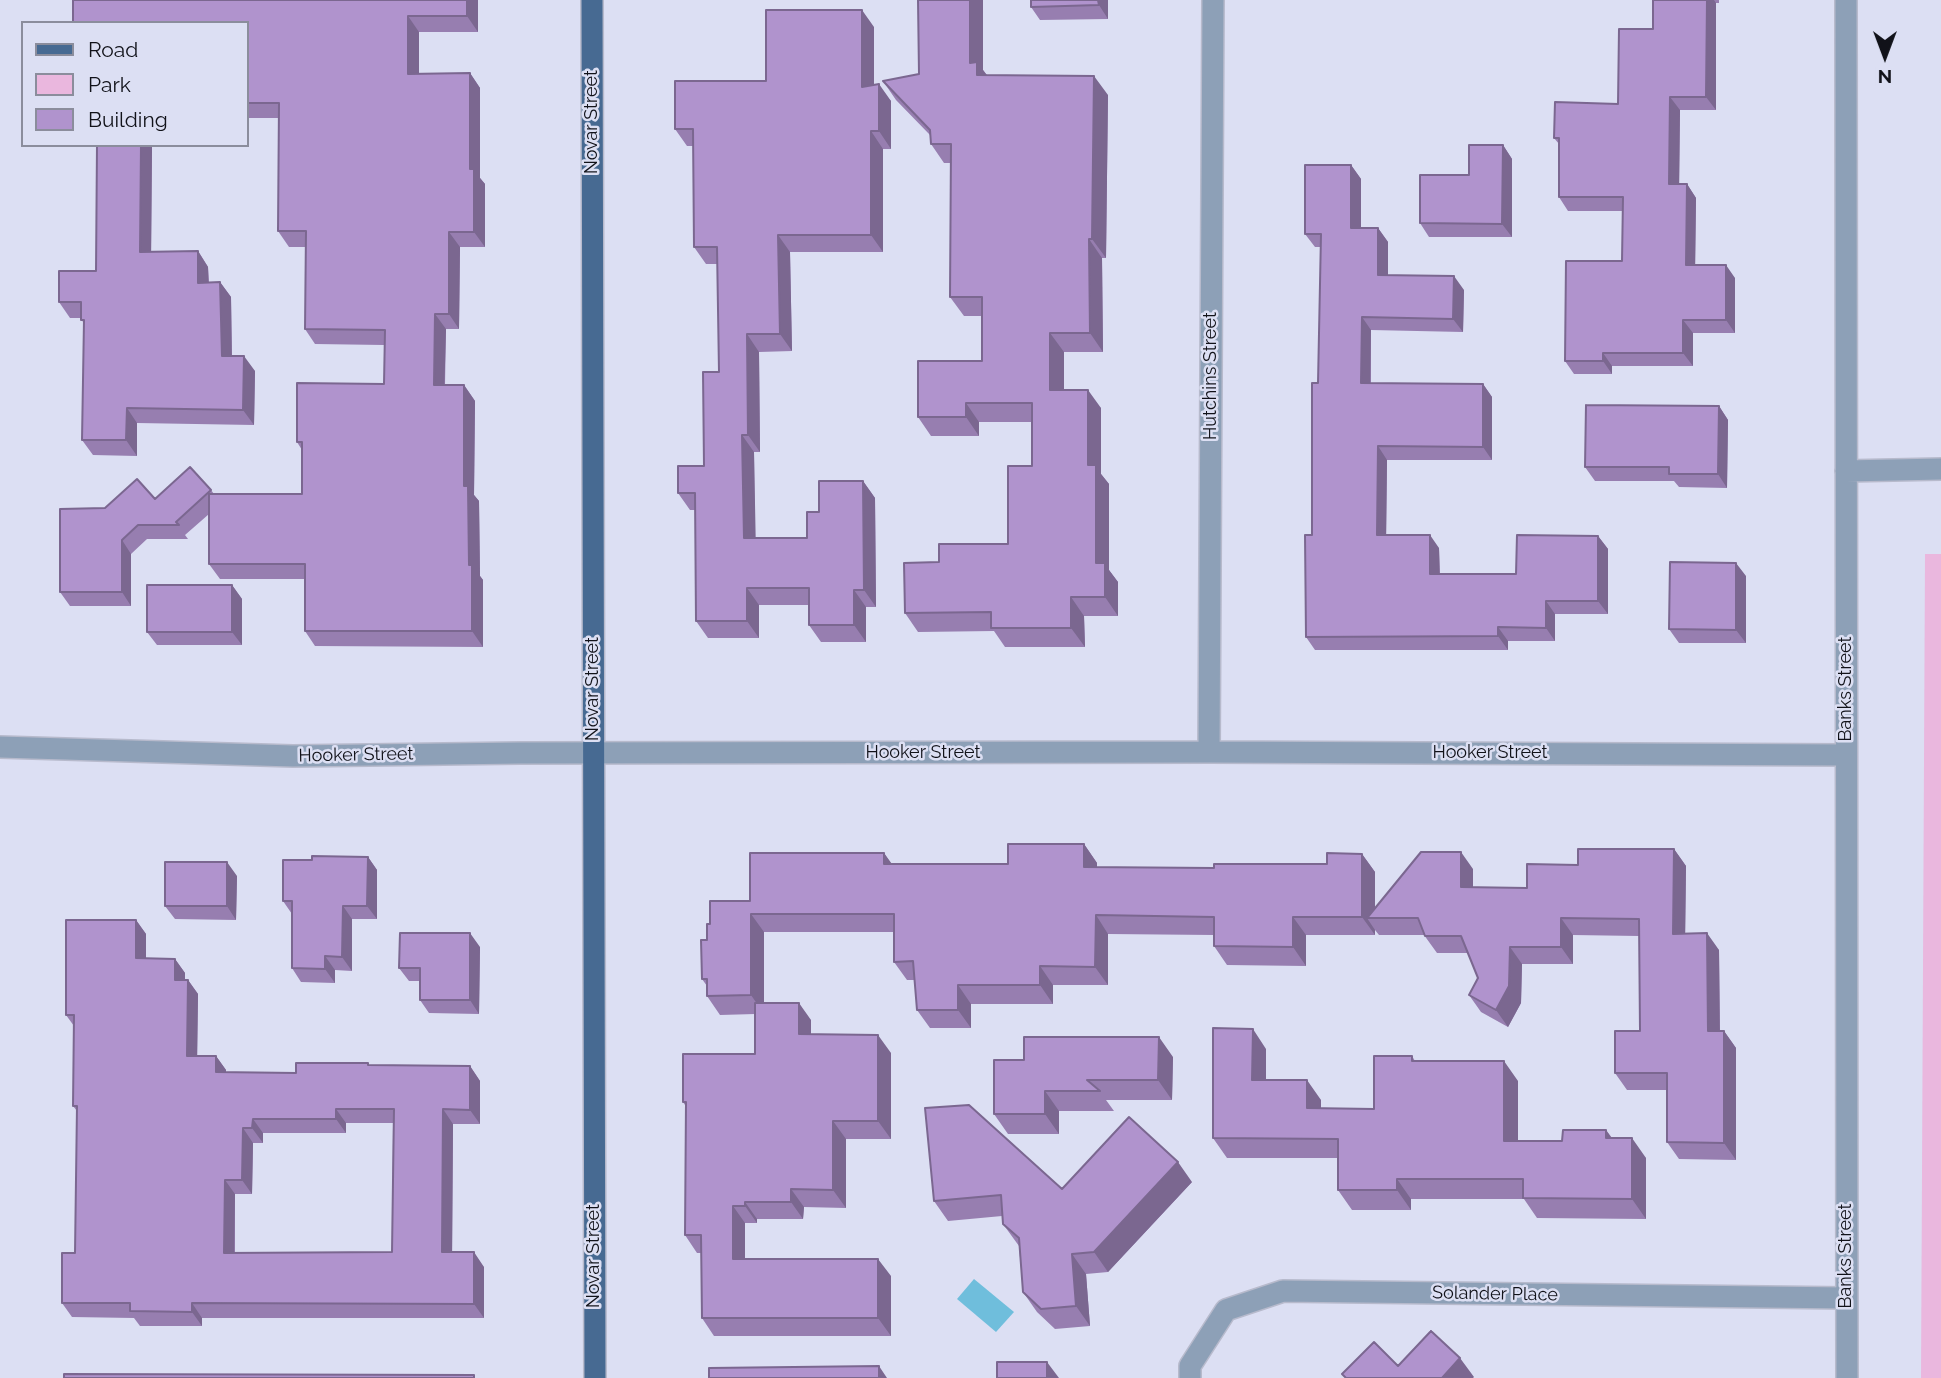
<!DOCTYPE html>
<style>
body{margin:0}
#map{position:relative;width:1941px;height:1378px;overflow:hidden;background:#dcdff3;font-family:Raleway,sans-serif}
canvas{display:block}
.legend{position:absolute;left:21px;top:21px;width:228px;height:126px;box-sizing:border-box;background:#dcdff3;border:2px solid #8b8d9c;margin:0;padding:9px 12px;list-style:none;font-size:21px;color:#111219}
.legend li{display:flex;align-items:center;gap:14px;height:35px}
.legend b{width:35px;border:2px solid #8b8d9c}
.north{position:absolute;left:1850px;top:21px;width:70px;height:70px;-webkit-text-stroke:5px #dcdff3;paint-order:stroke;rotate:180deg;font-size:19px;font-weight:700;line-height:28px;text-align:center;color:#111219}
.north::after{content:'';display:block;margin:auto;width:24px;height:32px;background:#111219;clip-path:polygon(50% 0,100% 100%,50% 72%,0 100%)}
</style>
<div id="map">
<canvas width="1941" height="1378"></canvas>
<ul class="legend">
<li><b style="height:9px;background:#476a92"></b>Road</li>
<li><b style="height:19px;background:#eab7de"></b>Park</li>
<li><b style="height:19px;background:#b093cd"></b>Building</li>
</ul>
<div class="north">N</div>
</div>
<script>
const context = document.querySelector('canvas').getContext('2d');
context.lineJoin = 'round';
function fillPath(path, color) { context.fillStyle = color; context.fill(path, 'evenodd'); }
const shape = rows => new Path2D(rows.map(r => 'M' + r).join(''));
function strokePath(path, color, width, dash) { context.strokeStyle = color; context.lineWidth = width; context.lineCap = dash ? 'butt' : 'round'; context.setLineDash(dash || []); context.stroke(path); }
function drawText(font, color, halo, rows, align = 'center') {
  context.font = font + ' Raleway,sans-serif'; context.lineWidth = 5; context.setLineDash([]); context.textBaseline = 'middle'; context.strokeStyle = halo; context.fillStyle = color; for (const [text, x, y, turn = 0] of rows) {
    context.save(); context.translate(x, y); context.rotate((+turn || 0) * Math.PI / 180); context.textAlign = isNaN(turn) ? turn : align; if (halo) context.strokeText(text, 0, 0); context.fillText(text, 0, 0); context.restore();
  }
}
fillPath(shape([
 [1925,554,1941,554,1941,1378,1921,1378]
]), '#eab7de');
fillPath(shape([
 [974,1279,1014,1312,996,1332,957,1299]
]), '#6fbedc');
const minor = shape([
 [1846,0,1847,1378],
 [1846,471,1941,469],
 [0,747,293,756,520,753,1209,752,1846,755],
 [1209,752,1213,0],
 [1190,1378,1190,1366,1226,1310,1283,1291,1846,1298]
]);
const major = shape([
 [592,0,595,1378]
]);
strokePath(minor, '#b7bacc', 24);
strokePath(major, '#b7bacc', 24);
strokePath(minor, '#8da0b7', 21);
strokePath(major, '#476a92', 21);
fillPath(shape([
 [478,0,478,32,419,32,419,74,470,73,480,88,480,178,485,184,485,247,460,247,459,329,446,329,445,385,464,385,475,401,474,495,479,501,480,576,483,580,483,647,315,646,305,631,305,579,220,579,209,564,209,514,185,535,188,539,147,539,131,554,131,606,70,606,60,592,105,508,211,490,214,494,302,494,302,450,297,442,384,384,384,345,315,344,305,329,306,247,289,247,278,231,279,118,247,118,247,23],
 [1108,0,1108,19,1040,20,1031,7],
 [1653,0,1719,0,1719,3,1716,3,1716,110,1680,110,1679,184,1687,184,1696,198,1695,265,1735,278,1735,333,1693,333,1693,366,1612,366,1612,374,1574,374,1565,361,1622,261,1623,211,1568,211,1559,197,1559,144,1554,138,1618,104,1653,29],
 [874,27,874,85,891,101,891,149,883,149,883,252,790,252,792,351,759,352,760,452,754,452,755,538,807,538,819,512,863,481,875,498,876,607,866,607,866,642,821,642,809,625,809,605,759,605,759,638,708,638,696,621,695,510,690,510,678,493,704,466,719,372,718,264,706,264,694,247,693,146,687,146,675,129,766,81],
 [983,70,987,75,1108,95,1106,258,1102,258,1103,352,1064,352,1064,390,1101,408,1101,474,1109,484,1109,570,1118,582,1118,616,1084,616,1085,647,1005,647,994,631,918,632,905,613,939,562,1008,544,1032,466,1032,422,979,422,979,436,931,436,918,417,982,361,982,316,964,316,950,297,951,163,944,163,931,144,930,135,896,100,883,81],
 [91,145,161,145,161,146,152,146,151,252,198,251,208,267,209,282,220,282,231,297,232,356,255,371,254,425,137,423,137,456,93,455,82,440,84,324,81,318,70,318,59,302,96,271,97,147,92,147],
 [1503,145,1512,159,1512,237,1429,237,1420,223],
 [1351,165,1361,179,1361,228,1378,228,1388,242,1388,275,1464,290,1463,332,1371,330,1371,383,1483,384,1492,397,1492,460,1387,460,1386,535,1439,548,1440,574,1516,574,1598,536,1608,549,1608,614,1555,614,1555,641,1508,641,1508,650,1315,650,1306,637,1312,535,1318,383,1321,247,1315,247,1305,234],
 [1719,406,1728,420,1727,488,1679,487,1674,481,1595,481,1585,467],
 [1746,576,1746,643,1679,643,1669,629],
 [232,585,242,599,242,645,157,645,147,632],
 [1084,844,1097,863,1097,867,1214,868,1327,864,1362,854,1375,872,1375,908,1473,869,1473,887,1527,888,1578,865,1674,849,1686,866,1685,933,1719,950,1720,1031,1724,1031,1736,1048,1736,1160,1679,1159,1667,1142,1667,1090,1627,1090,1615,1073,1640,1031,1639,936,1573,935,1573,964,1522,964,1521,1003,1508,1027,1481,1012,1469,995,1478,978,1468,953,1437,953,1424,935,1379,935,1375,930,1375,935,1306,935,1306,966,1227,965,1214,946,1214,935,1108,934,1108,985,1053,985,1053,1004,971,1004,971,1028,930,1028,917,1010,915,980,907,980,894,962,894,932,764,932,764,1003,811,1020,811,1034,891,1053,891,1139,846,1139,846,1208,804,1207,803,1219,757,1219,757,1223,745,1223,745,1259,891,1276,891,1336,714,1336,702,1318,701,1253,697,1253,685,1235,685,1105,683,1102,755,1054,755,1014,720,1015,707,996,707,986,702,979,710,924,750,901,884,853,891,864,1008,864],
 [368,857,377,870,377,919,352,919,352,971,335,970,335,983,301,982,292,968,292,914,283,901,312,860],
 [237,876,236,920,175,919,165,906],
 [136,920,146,934,146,958,175,959,185,973,185,980,188,980,198,994,197,1056,216,1056,226,1070,226,1072,296,1073,369,1065,470,1066,480,1081,480,1124,453,1124,452,1252,484,1267,484,1318,202,1318,202,1326,140,1326,134,1318,72,1317,62,1303,75,1253,77,1111,73,1106,74,1026,66,1015],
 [346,1123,393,1123,392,1252,235,1253,235,1194,252,1194,253,1143,263,1143,263,1133,346,1133],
 [480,947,479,1014,429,1013,420,1000,420,981,409,981,399,968],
 [1266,1049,1266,1080,1321,1100,1321,1108,1374,1109,1412,1056,1415,1061,1518,1081,1518,1141,1562,1141,1606,1130,1612,1138,1646,1158,1646,1219,1537,1218,1524,1199,1411,1199,1411,1210,1352,1210,1338,1190,1338,1158,1227,1158,1213,1138],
 [1173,1057,1172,1100,1106,1100,1114,1111,1059,1111,1059,1134,1008,1134,994,1114,994,1060],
 [1192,1182,1108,1272,1086,1274,1090,1326,1055,1329,1037,1312,1023,1292,1019,1246,1003,1224,1002,1216,948,1221,934,1201,1062,1189]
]), '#977eb0');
fillPath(shape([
 [467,0,478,0,478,32,467,16],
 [970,0,983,0,983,70,991,81,977,75,970,63],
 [1098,0,1108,0,1108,19,1099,5],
 [1707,0,1714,0,1716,3,1716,110,1706,97],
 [862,10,874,27,874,105,862,87],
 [408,16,419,32,419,89,408,74],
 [470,73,480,88,480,178,485,184,485,247,474,232,470,169],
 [1094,76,1108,95,1106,258,1092,239],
 [879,84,891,101,891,149,879,131],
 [1670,97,1680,110,1679,197,1669,184],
 [871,131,883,149,883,252,871,235],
 [141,145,151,145,152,146,151,267,140,252],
 [1503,145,1512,159,1512,237,1502,224],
 [1351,165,1361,179,1361,242,1351,228],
 [1687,184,1696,198,1695,278,1686,265],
 [1378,228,1388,242,1388,289,1378,275],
 [449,232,460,247,459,329,449,314],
 [778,235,790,252,792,351,780,334],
 [1089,239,1102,258,1103,352,1090,333],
 [198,251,208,267,209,298,198,283],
 [1726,265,1735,278,1735,333,1726,320],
 [1454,276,1464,290,1463,332,1453,319],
 [220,282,231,297,232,371,222,356],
 [435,314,446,329,444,400,434,385],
 [1362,317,1371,330,1370,397,1361,383],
 [1683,320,1693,333,1693,366,1683,353],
 [1050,333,1064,352,1064,408,1050,390],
 [747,334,759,352,760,452,748,435],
 [1603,353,1612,366,1612,374,1603,361],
 [244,356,255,371,254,425,243,410],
 [1483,384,1492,397,1492,460,1483,447],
 [464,385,475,401,474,495,479,501,480,576,483,580,483,647,472,631,469,565,464,486],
 [1088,390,1101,408,1101,474,1109,484,1109,570,1118,582,1118,616,1105,597,1096,563,1088,465],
 [966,403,979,422,979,436,966,417],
 [1719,406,1728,420,1727,488,1718,474],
 [127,408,137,423,137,456,126,440],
 [742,435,754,452,756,555,744,538],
 [1378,446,1387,460,1386,548,1377,535],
 [863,481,875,498,876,607,864,590],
 [1430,535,1439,548,1440,588,1430,574],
 [1598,536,1608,549,1608,614,1598,601],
 [122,540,131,554,131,606,122,592],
 [1736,563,1746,576,1746,643,1736,630],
 [232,585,242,599,242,645,232,632],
 [747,588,759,605,759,638,747,621],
 [854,590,866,607,866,642,854,625],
 [1071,597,1084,616,1085,647,1071,628],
 [1546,601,1555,614,1555,641,1546,628],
 [1498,627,1508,641,1508,650,1498,636],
 [1084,844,1097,863,1097,885,1084,867],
 [1674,849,1686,866,1685,951,1673,934],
 [1461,852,1473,869,1473,904,1461,887],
 [884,853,897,871,884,864],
 [1362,854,1375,872,1375,918,1367,918,1375,930,1375,935,1362,917],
 [368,857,377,870,377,919,367,906],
 [227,862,237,876,236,920,227,906],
 [343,906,352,919,352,971,342,957],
 [751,914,764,932,764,1014,751,995],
 [1096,915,1108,934,1108,985,1095,967],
 [1293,917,1306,935,1306,966,1293,947],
 [1561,918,1573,935,1573,964,1561,947],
 [136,920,146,934,146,972,136,958],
 [470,933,480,947,479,1014,470,1000],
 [1707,933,1719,950,1720,1048,1708,1031],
 [1510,947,1522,964,1521,1003,1508,1027,1496,1010],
 [325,956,335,970,335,983,325,969],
 [175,959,185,973,185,994,175,980],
 [1040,966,1053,985,1053,1004,1040,985],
 [188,980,198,994,197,1070,187,1056],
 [958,985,971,1004,971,1028,958,1010],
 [799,1003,811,1020,811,1052,799,1034],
 [1253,1029,1266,1049,1266,1100,1252,1080],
 [1724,1031,1736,1048,1736,1160,1724,1143],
 [878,1035,891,1053,891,1139,878,1121],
 [1159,1037,1173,1057,1172,1100,1158,1080],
 [216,1056,226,1070,226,1086,216,1072],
 [1504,1061,1518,1081,1518,1161,1504,1141],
 [470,1066,480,1081,480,1124,470,1110],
 [1307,1080,1321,1100,1321,1128,1307,1108],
 [1045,1091,1059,1111,1059,1134,1045,1114],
 [336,1109,346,1123,346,1133,336,1119],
 [443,1109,453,1124,452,1267,442,1252],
 [253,1119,263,1133,263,1143,252,1128],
 [833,1121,846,1139,846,1208,833,1190],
 [243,1128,253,1143,252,1194,242,1180],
 [1606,1130,1620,1150,1606,1138],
 [1632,1138,1646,1158,1646,1219,1632,1199],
 [1178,1162,1192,1182,1108,1272,1094,1252],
 [1397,1179,1411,1199,1411,1210,1397,1190],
 [225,1180,235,1194,234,1268,224,1253],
 [791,1189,804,1207,803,1219,791,1202],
 [745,1202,757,1219,757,1223,745,1206],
 [733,1206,745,1223,745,1276,733,1259],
 [474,1252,484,1267,484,1318,474,1304],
 [1072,1254,1086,1274,1090,1326,1076,1306],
 [878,1259,891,1276,891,1336,878,1318],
 [192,1303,202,1318,202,1326,192,1312],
 [1460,1358,1474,1377,1473,1378,1442,1378],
 [1047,1362,1059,1378,1047,1378],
 [879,1366,887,1378,879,1378]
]), '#7b6790');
const building = shape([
 [73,0,467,0,467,16,408,16,408,74,470,73,470,169,474,169,474,232,449,232,449,314,435,314,434,385,464,385,464,486,468,486,469,565,472,565,472,631,305,631,305,564,209,564,209,494,302,494,302,442,297,442,297,383,384,384,385,330,305,329,306,231,278,231,279,103,247,103,247,23,73,23,73,0],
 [918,0,970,0,970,63,977,62,977,75,1094,76,1092,239,1089,239,1090,333,1050,333,1050,390,1088,390,1088,465,1096,465,1096,563,1105,563,1105,597,1071,597,1071,628,991,628,991,612,905,613,904,563,939,562,939,544,1008,544,1008,466,1032,466,1032,403,966,403,966,417,918,417,918,361,982,361,982,297,950,297,951,144,931,144,930,130,883,81,919,74,918,0],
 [1031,0,1098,0,1099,5,1031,7,1031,0],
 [1653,0,1707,0,1706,97,1670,97,1669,184,1687,184,1686,265,1726,265,1726,320,1683,320,1683,353,1603,353,1603,361,1565,361,1566,261,1622,261,1623,197,1559,197,1559,138,1554,138,1555,102,1618,104,1619,29,1653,29,1653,0],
 [766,10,862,10,862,87,879,84,879,131,871,131,871,235,778,235,780,334,747,334,748,435,742,435,744,538,807,538,807,512,819,512,819,481,863,481,864,590,854,590,854,625,809,625,809,588,747,588,747,621,696,621,695,493,678,493,678,466,704,466,703,372,719,372,717,247,694,247,693,129,675,129,675,81,766,81,766,10],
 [97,145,141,145,140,252,198,251,198,283,220,282,222,356,244,356,243,410,127,408,126,440,82,440,84,320,81,320,81,302,59,302,59,271,96,271,97,145],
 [1469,145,1503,145,1502,224,1420,223,1420,175,1469,175,1469,145],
 [1305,165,1351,165,1351,228,1378,228,1378,275,1454,276,1453,319,1362,317,1361,383,1483,384,1483,447,1378,446,1377,535,1430,535,1430,574,1516,574,1517,535,1598,536,1598,601,1546,601,1546,628,1498,627,1498,636,1306,637,1305,535,1312,535,1312,383,1318,383,1321,234,1305,234,1305,165],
 [1586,405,1719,406,1718,474,1669,474,1669,467,1585,467,1586,405],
 [190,467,211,490,176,522,179,525,138,525,122,540,122,592,60,592,60,509,105,508,137,479,155,499,190,467],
 [1670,562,1736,563,1736,630,1669,629,1670,562],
 [147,585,232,585,232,632,147,632,147,585],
 [1008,844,1084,844,1084,867,1214,868,1214,864,1327,864,1327,853,1362,854,1362,917,1293,917,1293,947,1214,946,1214,917,1096,915,1095,967,1040,966,1040,985,958,985,958,1010,917,1010,913,961,894,962,894,914,751,914,751,995,707,996,707,979,702,979,701,940,707,940,707,924,710,924,710,901,750,901,750,853,884,853,884,864,1008,864,1008,844],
 [1578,849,1674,849,1673,934,1707,933,1708,1031,1724,1031,1724,1143,1667,1142,1667,1073,1615,1073,1615,1031,1640,1031,1639,919,1561,918,1561,947,1510,947,1509,986,1496,1010,1469,995,1478,978,1461,936,1425,936,1418,918,1367,918,1421,852,1461,852,1461,887,1527,888,1527,864,1578,865,1578,849],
 [312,856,368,857,367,906,343,906,342,957,325,956,325,969,292,968,292,901,283,901,283,860,312,860,312,856],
 [165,862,227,862,227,906,165,906,165,862],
 [66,920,136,920,136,958,175,959,175,980,188,980,187,1056,216,1056,216,1072,296,1073,296,1063,368,1063,368,1065,470,1066,470,1110,443,1109,442,1252,474,1252,474,1304,192,1303,192,1312,130,1311,130,1303,62,1303,62,1253,75,1253,77,1106,73,1106,74,1015,66,1015,66,920],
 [336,1109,394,1109,392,1252,224,1253,225,1180,242,1180,243,1128,252,1128,253,1119,336,1119,336,1109],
 [400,933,470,933,470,1000,420,1000,420,968,399,968,400,933],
 [755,1003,799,1003,799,1034,878,1035,878,1121,833,1121,833,1190,791,1189,791,1202,745,1202,745,1206,733,1206,733,1259,878,1259,878,1318,702,1318,701,1235,685,1235,686,1102,683,1102,683,1054,755,1054,755,1003],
 [1213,1028,1253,1029,1252,1080,1307,1080,1307,1108,1374,1109,1374,1056,1412,1056,1412,1061,1504,1061,1504,1141,1562,1141,1563,1130,1606,1130,1606,1138,1632,1138,1632,1199,1523,1198,1523,1179,1397,1179,1397,1190,1338,1190,1338,1139,1213,1138,1213,1028],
 [1024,1037,1159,1037,1158,1080,1087,1080,1100,1091,1045,1091,1045,1114,994,1114,994,1060,1024,1060,1024,1037],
 [969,1105,1062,1189,1129,1117,1178,1162,1094,1252,1072,1254,1076,1306,1041,1309,1023,1292,1019,1238,1003,1224,1001,1195,934,1201,925,1108,969,1105],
 [1431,1331,1460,1358,1442,1378,1346,1378,1342,1374,1374,1342,1398,1366,1431,1331],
 [997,1362,1047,1362,1047,1378,997,1378,997,1362],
 [879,1366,879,1378,709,1378,709,1368,879,1366],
 [64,1374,474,1375,474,1378,64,1378,64,1374]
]);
fillPath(building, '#b093cd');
strokePath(building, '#7b6790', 2);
drawText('18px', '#111219', '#dcdff3', [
 ["Novar Street",592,122,-90],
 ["Hutchins Street",1211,376,-90],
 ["Novar Street",593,689,-90],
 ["Banks Street",1846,689,-90],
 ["Hooker Street",923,753],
 ["Hooker Street",1490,753],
 ["Hooker Street",356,755,-1],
 ["Novar Street",594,1256,-90],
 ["Banks Street",1846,1256,-90],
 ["Solander Place",1495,1294,1]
]);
</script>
